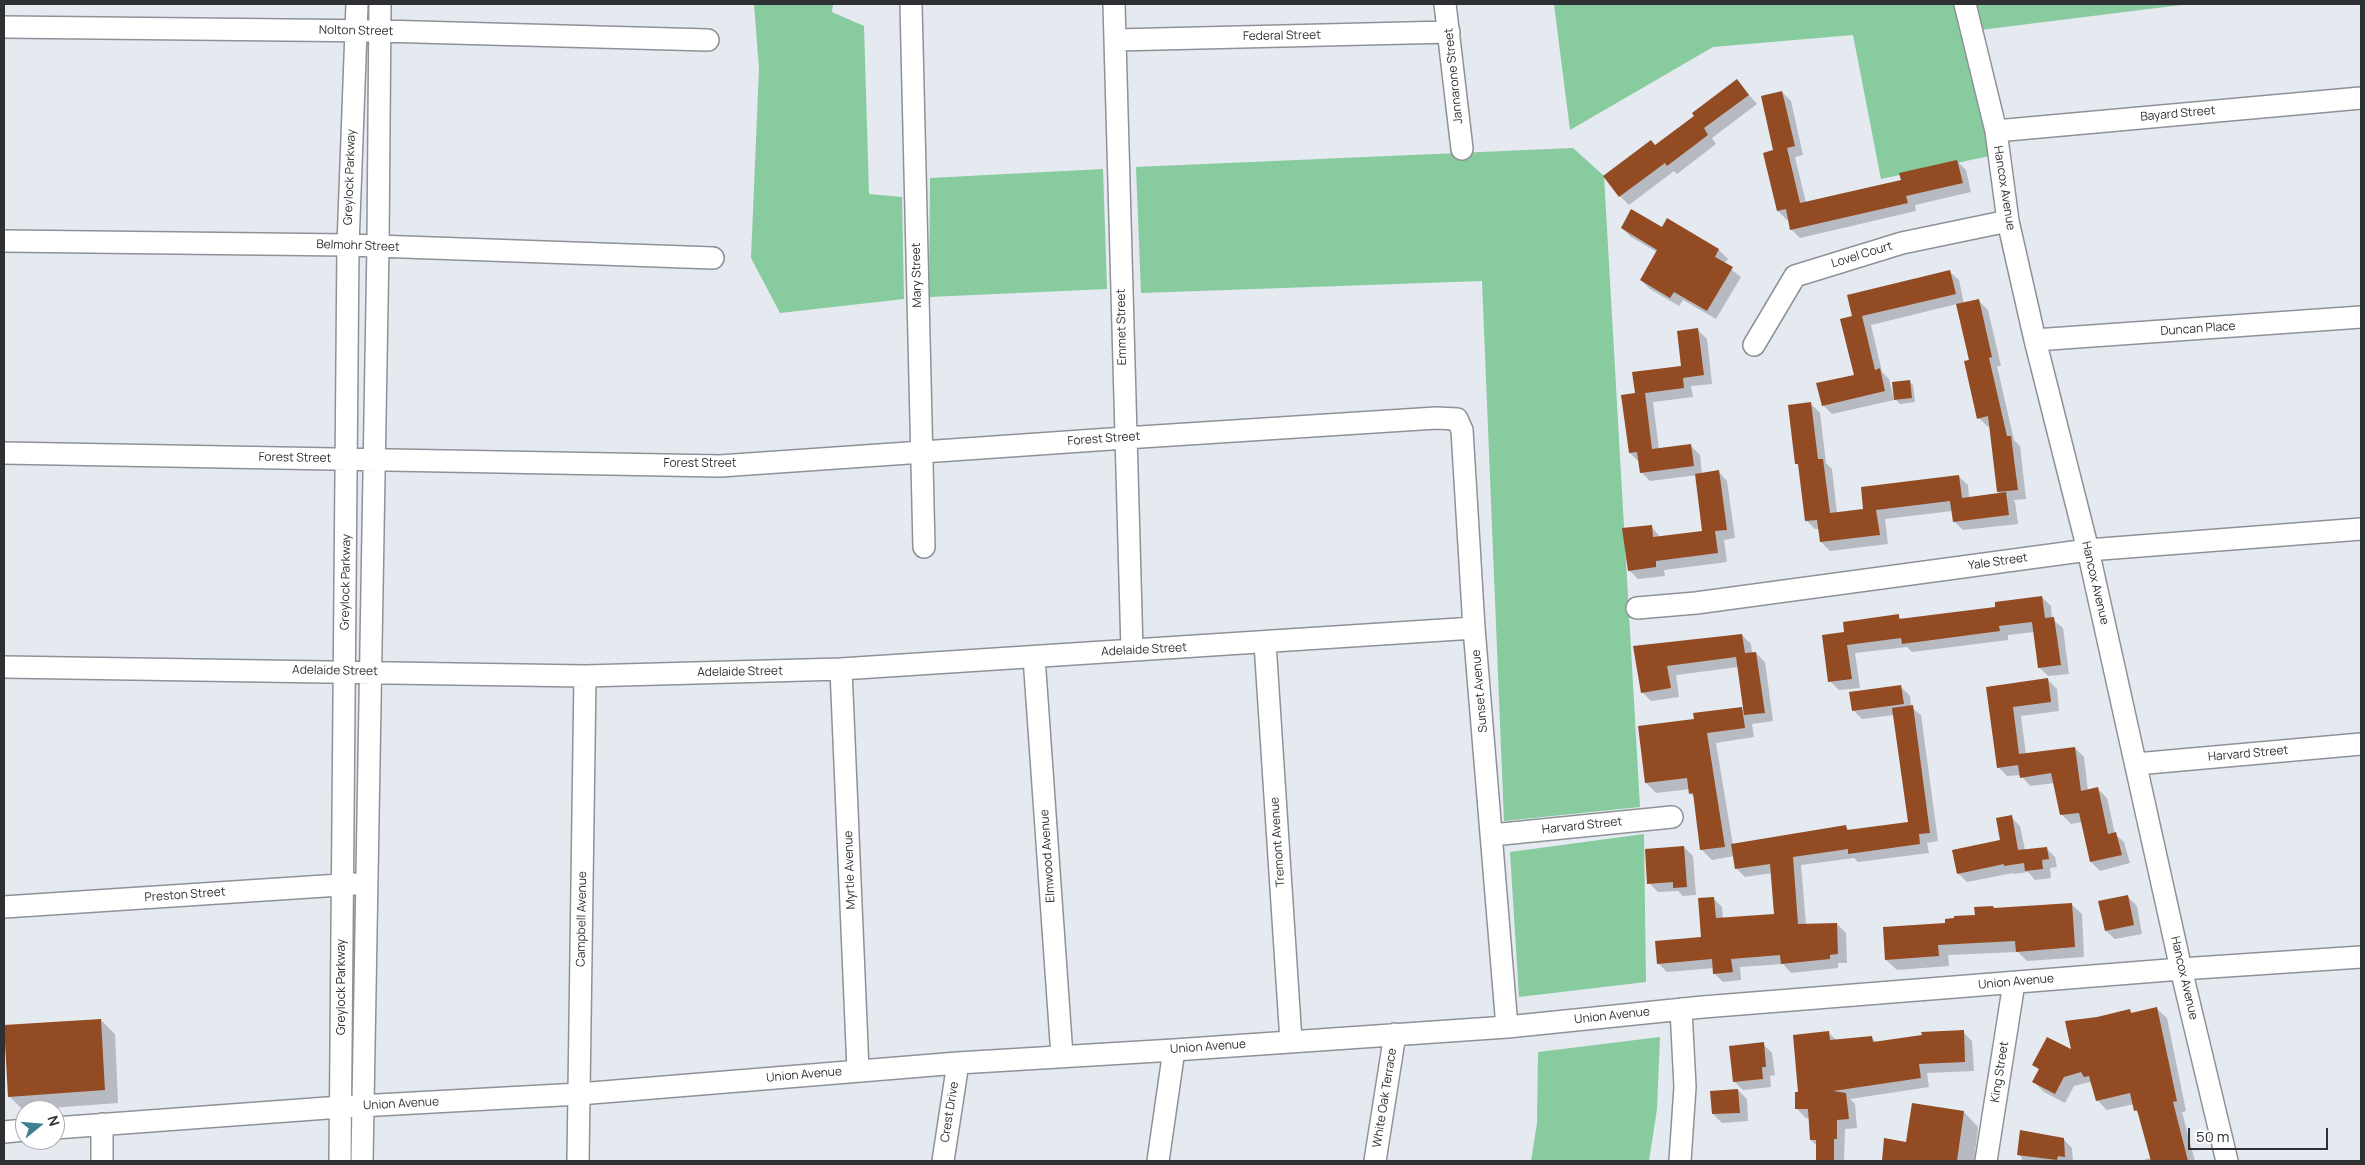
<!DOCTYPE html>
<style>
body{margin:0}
#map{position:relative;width:2365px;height:1165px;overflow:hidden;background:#e5e9f0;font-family:Manrope,sans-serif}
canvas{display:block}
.frame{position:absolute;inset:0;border:5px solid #2f3033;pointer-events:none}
.north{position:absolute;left:15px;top:1100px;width:50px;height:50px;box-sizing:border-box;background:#fff;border:1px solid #acacad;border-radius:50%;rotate:73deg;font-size:14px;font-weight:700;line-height:20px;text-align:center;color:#2f3033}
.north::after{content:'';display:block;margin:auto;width:18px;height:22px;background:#3f7f93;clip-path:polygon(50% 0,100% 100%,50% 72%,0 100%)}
.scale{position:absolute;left:2188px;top:1128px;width:140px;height:22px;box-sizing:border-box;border:2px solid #2f3033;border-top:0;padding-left:6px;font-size:15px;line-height:18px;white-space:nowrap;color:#2f3033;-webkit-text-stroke:4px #fff;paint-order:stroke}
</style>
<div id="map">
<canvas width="2365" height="1165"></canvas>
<div class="frame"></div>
<div class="north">N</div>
<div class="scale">50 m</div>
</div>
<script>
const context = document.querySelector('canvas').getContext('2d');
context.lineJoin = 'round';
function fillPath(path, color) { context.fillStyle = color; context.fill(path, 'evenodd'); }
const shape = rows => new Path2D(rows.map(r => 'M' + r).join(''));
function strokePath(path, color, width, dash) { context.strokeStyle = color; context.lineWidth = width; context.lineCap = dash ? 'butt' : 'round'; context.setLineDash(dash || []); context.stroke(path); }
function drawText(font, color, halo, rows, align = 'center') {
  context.font = font + ' Manrope,sans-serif'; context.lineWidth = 5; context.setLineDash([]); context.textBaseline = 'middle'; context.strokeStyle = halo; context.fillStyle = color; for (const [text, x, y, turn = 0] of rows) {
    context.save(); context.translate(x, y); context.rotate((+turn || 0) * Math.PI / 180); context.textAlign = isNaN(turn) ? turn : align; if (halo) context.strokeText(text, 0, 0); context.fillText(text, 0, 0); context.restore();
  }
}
fillPath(shape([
 [754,4,833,4,832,12,864,26,869,194,902,197,904,299,780,313,751,258,759,69],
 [1554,4,2189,4,1972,31,1999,154,1881,179,1853,35,1713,47,1570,130],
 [1573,148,1604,176,1640,807,1504,821,1482,281,1141,293,1136,167],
 [1103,169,1107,289,929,297,930,178],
 [1644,834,1646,982,1519,997,1510,852],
 [1660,1037,1657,1109,1649,1161,1531,1161,1537,1123,1538,1052]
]), '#87cb9e');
fillPath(shape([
 [1737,81,1757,104,1712,138,1716,144,1677,174,1674,171,1629,205,1620,196,1655,146,1696,116],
 [1782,92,1791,101,1803,155,1795,157,1806,203,1902,181,1957,161,1966,170,1971,192,1915,205,1916,211,1800,238,1791,229,1789,219,1787,220,1778,211,1775,151],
 [1668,220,1719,250,1728,259,1724,264,1741,277,1716,319,1683,300,1679,306,1650,289,1641,280,1657,252,1631,237,1622,228,1662,229],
 [1950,272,1959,280,1964,304,1979,301,1988,310,2001,366,1997,366,2014,440,2020,446,2026,499,2013,500,2015,502,2018,524,1963,530,1954,521,1952,511,1885,519,1888,544,1830,551,1821,542,1819,529,1815,529,1806,520,1800,467,1796,463,1811,404,1820,413,1826,463,1832,469,1837,514,1865,510,1959,477,1968,485,1969,498,2001,494,1998,492,1990,426,1988,427,1979,418,1970,361,1957,304,1871,325,1882,372,1889,379,1894,400,1832,414,1823,405,1855,376,1853,317],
 [1698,330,1707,339,1712,384,1691,386,1693,397,1653,402,1659,450,1691,446,1700,455,1702,474,1719,472,1727,481,1735,538,1724,540,1727,562,1664,570,1665,576,1638,579,1629,570,1651,526,1660,537,1704,532,1697,475,1650,481,1641,472,1639,462,1630,453,1636,394,1682,367],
 [1909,381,1913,385,1915,402,1900,404,1896,400],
 [2042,597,2051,606,2052,619,2063,628,2069,674,2048,676,2039,667,2034,632,2008,635,2008,640,1912,652,1907,647,1855,653,1860,688,1839,690,1830,681,1845,633,1898,616,1903,620,1997,608],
 [1742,635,1751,644,1752,653,1756,653,1765,662,1773,721,1752,724,1754,737,1716,743,1733,845,1846,827,1850,831,1909,823,1894,715,1862,719,1853,710,1901,687,1910,696,1911,707,1921,715,1938,841,1927,843,1929,853,1858,862,1854,858,1801,865,1806,925,1837,924,1846,933,1847,963,1838,963,1838,968,1791,973,1783,964,1740,967,1741,980,1723,982,1715,974,1714,968,1667,972,1658,963,1702,938,1713,898,1722,907,1723,919,1776,915,1772,873,1745,877,1736,868,1734,856,1712,860,1702,850,1695,798,1690,793,1690,789,1656,793,1646,783,1695,721,1741,708,1744,711,1738,667,1676,675,1679,697,1651,701,1642,692,1635,647],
 [2048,680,2057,689,2059,711,2021,716,2026,755,2075,748,2084,757,2088,791,2098,789,2107,798,2115,834,2124,842,2130,863,2100,871,2091,862,2082,822,2071,824,2062,815,2055,783,2030,786,2021,775,2007,776,1998,767,1987,688],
 [2011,817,2020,826,2025,850,2046,848,2055,857,2057,867,2050,868,2051,878,2035,880,2028,872,2014,874,2013,873,1967,882,1958,873,2001,841],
 [1684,847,1693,856,1696,895,1683,896,1678,891,1658,892,1649,883],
 [2128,897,2137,906,2142,934,2115,939,2106,931],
 [2071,904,2082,914,2084,957,2027,961,2018,952,1948,955,1949,966,1897,970,1886,960,1946,924,1995,910],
 [2157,1009,2167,1018,2186,1111,2182,1112,2195,1161,2146,1161,2145,1159,2152,1158,2140,1114,2135,1110,2134,1104,2107,1110,2097,1100,2090,1082,2074,1086,2065,1103,2044,1092,2034,1082,2040,1071,2034,1064,2072,1052,2097,1018,2129,1010,2133,1014],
 [101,1020,115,1034,118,1103,23,1110,9,1096,4,1026],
 [1963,1032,1972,1041,1974,1071,1927,1073,1929,1087,1850,1099,1855,1104,1857,1128,1845,1129,1844,1161,1817,1161,1817,1146,1811,1140,1810,1118,1806,1118,1797,1109,1799,1093,1829,1033,1837,1041,1872,1038,1877,1043],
 [1763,1044,1772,1053,1775,1075,1770,1076,1771,1087,1743,1090,1734,1081],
 [1738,1090,1747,1099,1748,1121,1722,1123,1713,1114],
 [1913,1105,1964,1112,1978,1127,1974,1161,1883,1161,1886,1140,1907,1143],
 [2063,1139,2072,1148,2073,1161,2021,1161,2022,1158,2018,1154]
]), '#0003');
fillPath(shape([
 [1737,79,1749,95,1704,128,1708,135,1667,166,1665,163,1619,197,1603,176,1651,140,1655,145,1694,116,1692,113],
 [1782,91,1795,146,1787,148,1800,203,1901,180,1899,173,1957,160,1963,183,1906,196,1908,203,1790,230,1786,209,1777,211,1763,153,1773,150,1761,96],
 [1631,209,1662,227,1667,218,1719,249,1715,257,1733,267,1707,311,1674,292,1670,298,1640,280,1657,250,1621,228],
 [1950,270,1956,294,1862,316,1875,370,1880,368,1885,391,1822,406,1816,383,1854,375,1840,319,1852,316,1847,295],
 [1979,299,1992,357,1989,358,2007,436,2011,436,2018,490,1997,492,1988,416,1977,419,1964,361,1969,360,1956,304],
 [1698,328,1704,375,1683,378,1684,388,1645,393,1652,449,1691,444,1694,466,1640,473,1637,452,1629,453,1621,395,1635,393,1632,372,1681,366,1677,331],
 [1910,380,1912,398,1894,400,1892,382],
 [1811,402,1818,459,1823,459,1830,513,1863,509,1861,487,1959,475,1962,498,2006,492,2009,515,1953,522,1950,501,1876,510,1880,535,1820,542,1817,520,1805,521,1798,464,1795,464,1788,405],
 [1719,470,1727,530,1715,531,1718,553,1656,561,1656,567,1628,571,1622,528,1652,525,1653,537,1702,531,1695,474],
 [2042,596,2045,618,2054,617,2061,665,2038,668,2032,622,1999,626,2000,631,1902,644,1901,638,1847,645,1852,679,1828,682,1822,635,1844,632,1843,622,1899,614,1899,619,1995,607,1995,602],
 [1742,634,1745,653,1756,652,1765,713,1744,715,1736,657,1667,666,1671,688,1641,693,1633,646],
 [2048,678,2051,702,2013,707,2019,754,2075,747,2081,791,2098,787,2108,834,2116,832,2122,855,2090,862,2079,813,2060,815,2051,773,2020,778,2018,765,1997,768,1986,687],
 [1901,685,1904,704,1852,711,1849,692],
 [1913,705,1930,833,1919,834,1920,844,1848,854,1848,849,1793,857,1798,924,1837,923,1838,954,1830,955,1830,959,1781,964,1780,955,1731,959,1733,972,1713,974,1712,959,1657,964,1655,941,1701,937,1698,898,1714,897,1716,918,1774,914,1770,864,1735,869,1731,844,1846,825,1847,830,1908,822,1892,708],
 [1742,707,1745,728,1707,733,1725,847,1700,850,1693,793,1689,794,1687,778,1645,783,1638,726,1694,719,1693,713],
 [2012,815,2018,850,2047,847,2049,859,2042,860,2043,869,2025,871,2024,863,2004,866,2004,864,1957,874,1952,850,2000,840,1996,818],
 [1684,846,1687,887,1673,888,1673,882,1647,884,1645,849],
 [2128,895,2134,925,2105,931,2098,901],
 [2072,903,2075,947,2016,952,2015,941,1938,945,1939,956,1885,960,1883,927,1945,923,1945,919,1954,918,1954,916,1975,915,1974,907,1993,906,1994,908],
 [2157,1007,2177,1101,2173,1102,2188,1161,2151,1161,2137,1110,2134,1111,2130,1093,2096,1101,2089,1076,2084,1077,2081,1072,2064,1077,2055,1094,2032,1082,2039,1069,2032,1065,2047,1037,2071,1049,2065,1021,2097,1017,2130,1009,2131,1013],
 [101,1019,105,1090,8,1097,4,1025],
 [1964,1030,1965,1062,1919,1064,1921,1078,1833,1091,1846,1093,1849,1119,1837,1120,1837,1139,1834,1139,1834,1161,1816,1161,1816,1140,1810,1140,1808,1109,1795,1109,1795,1092,1798,1092,1793,1035,1829,1031,1830,1040,1872,1036,1873,1042,1922,1035,1921,1032],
 [1764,1042,1766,1067,1762,1067,1763,1079,1733,1082,1729,1046],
 [1738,1089,1740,1113,1712,1114,1710,1091],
 [1912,1103,1964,1111,1957,1161,1882,1161,1884,1138,1906,1142],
 [2020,1130,2064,1138,2065,1157,2058,1156,2057,1160,2017,1155]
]), '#934b24');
const minor = shape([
 [911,4,924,547],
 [1114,4,1132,650],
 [1445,4,1462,149],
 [1965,4,1996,131,2008,221,2035,340,2088,550,2181,969,2227,1161],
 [4,27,381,31,708,40],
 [1116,40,1449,32],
 [1996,131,2361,98],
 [4,241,348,245,713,258],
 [2035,340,2361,317],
 [1754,345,1795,276,1902,243,2008,221],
 [4,453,720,466,1125,438,1436,418,1457,419,1462,430,1474,628,1507,1027],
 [1637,608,1696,603,2088,550,2361,529],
 [1265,643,1291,1041],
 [1034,657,1062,1056],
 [4,667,585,676,841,669,1474,628],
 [841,669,858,1070],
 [2136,764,2361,744],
 [1492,835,1672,817],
 [4,907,355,884],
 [55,1128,341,1107,579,1094,958,1063,1174,1050,1507,1027,1703,1007,2181,969,2361,957],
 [4,1132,25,1130],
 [102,1161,102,1124],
 [340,1161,348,245,357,4],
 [362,1161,378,246,380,4],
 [578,1161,585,676],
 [943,1161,958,1063],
 [1158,1161,1174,1050],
 [1375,1161,1395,1034],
 [1680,1161,1685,1087,1681,1009],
 [1986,1161,2014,983]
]);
strokePath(minor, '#8e9298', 24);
strokePath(minor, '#fff', 21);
drawText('12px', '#2f3033', '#fff', [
 ["Nolton Street",356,31,1],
 ["Federal Street",1282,36,-1],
 ["Jannarone Street",1454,76,-96],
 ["Bayard Street",2178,114,-5],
 ["Greylock Parkway",350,177,-88],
 ["Hancox Avenue",2004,188,81],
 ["Belmohr Street",358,246,2],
 ["Lovel Court",1862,255,-17],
 ["Mary Street",917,275,-91],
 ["Emmet Street",1122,327,-91],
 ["Duncan Place",2198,329,-4],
 ["Forest Street",1104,439,-4],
 ["Forest Street",295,458,1],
 ["Forest Street",700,464],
 ["Yale Street",1998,562,-8],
 ["Greylock Parkway",346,582,-89],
 ["Hancox Avenue",2095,583,77],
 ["Adelaide Street",1144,650,-3],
 ["Adelaide Street",335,671,1],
 ["Adelaide Street",740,672,-1],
 ["Sunset Avenue",1480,691,-95],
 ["Harvard Street",2248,754,-5],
 ["Harvard Street",1582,826,-6],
 ["Tremont Avenue",1278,842,-94],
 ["Elmwood Avenue",1048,856,-94],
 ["Myrtle Avenue",850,870,-92],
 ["Preston Street",185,895,-4],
 ["Campbell Avenue",582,919,-89],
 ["Hancox Avenue",2184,978,77],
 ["Union Avenue",2016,982,-5],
 ["Greylock Parkway",342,987,-90],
 ["Union Avenue",1612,1016,-6],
 ["Union Avenue",1208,1047,-4],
 ["King Street",2000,1072,-81],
 ["Union Avenue",804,1075,-5],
 ["White Oak Terrace",1385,1098,-81],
 ["Union Avenue",401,1104,-3],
 ["Crest Drive",950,1112,-81]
]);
</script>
